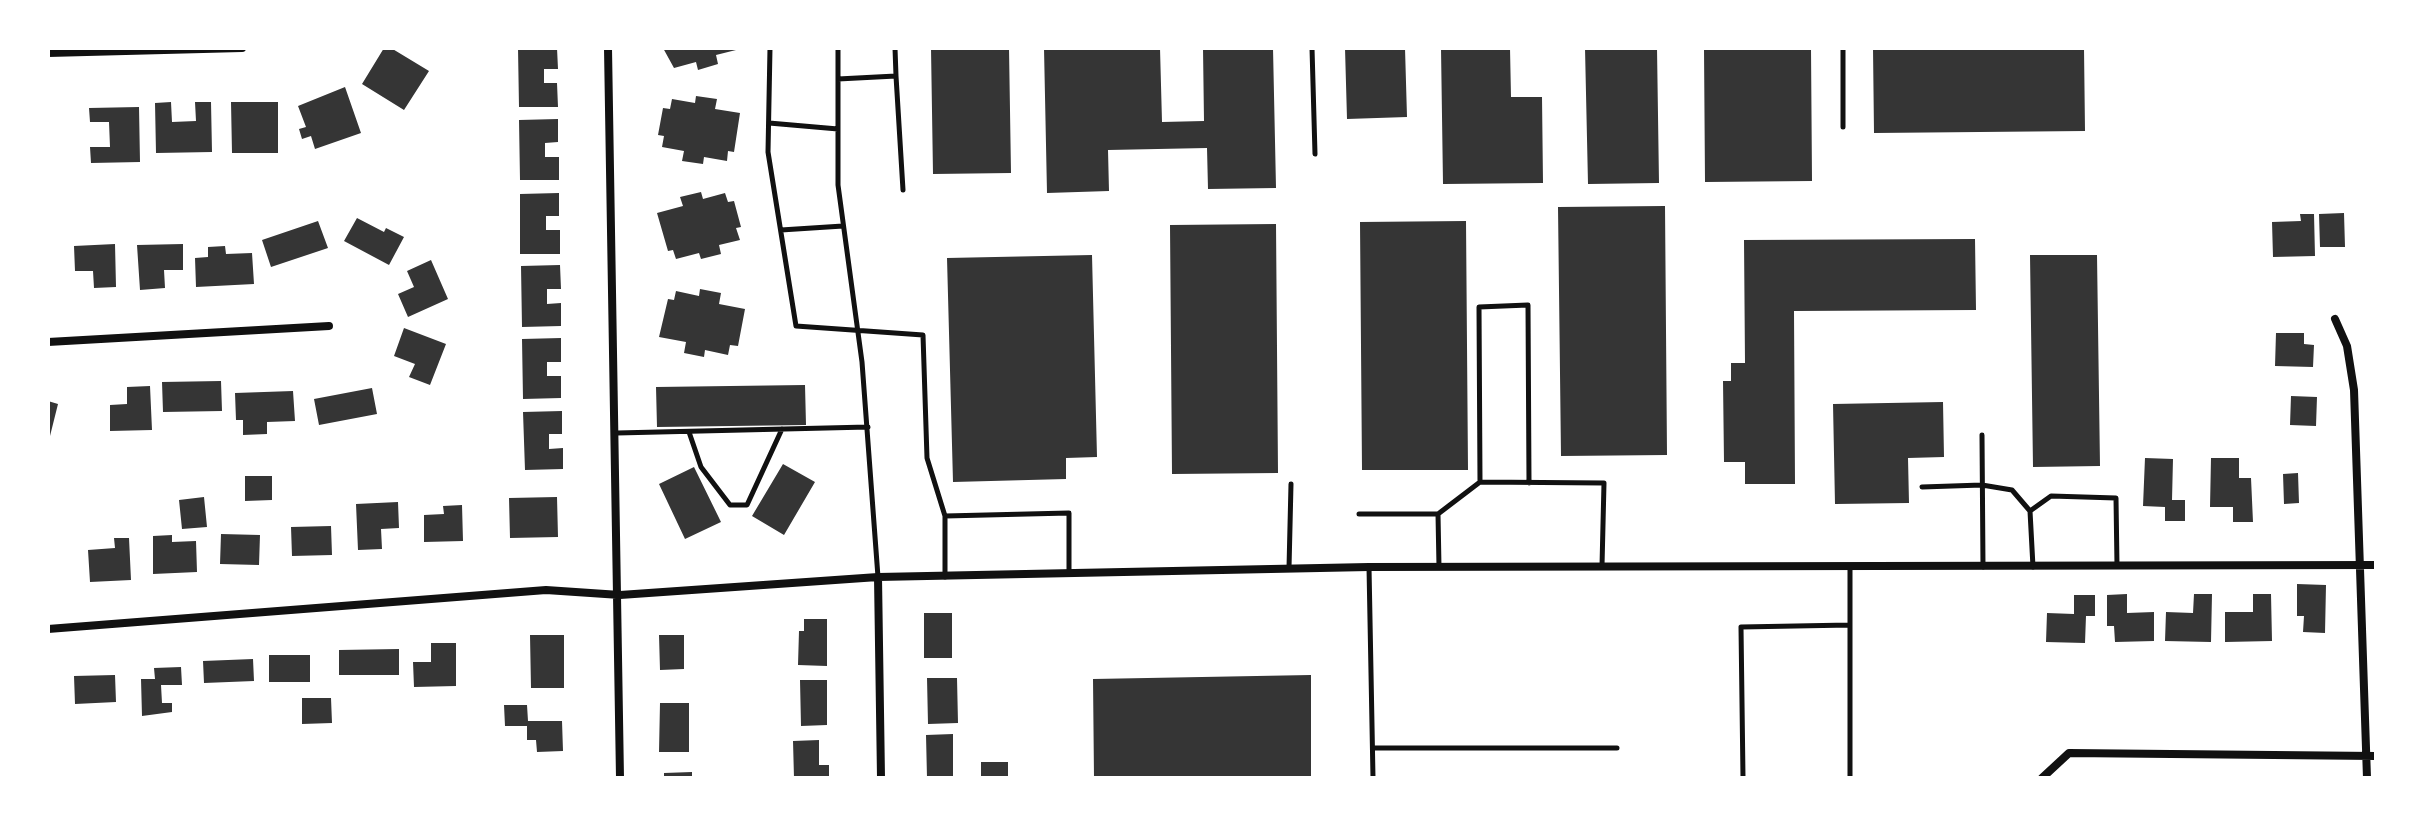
<!DOCTYPE html>
<style>
body{margin:0}
#map{position:relative;width:2424px;height:826px;overflow:hidden;background:#fff;font-family:Jost,sans-serif}
canvas{display:block}
.frame{position:absolute;inset:0;border:50px solid #fff;pointer-events:none}
</style>
<div id="map">
<canvas width="2424" height="826"></canvas>
<div class="frame"></div>
</div>
<script>
const context = document.querySelector('canvas').getContext('2d');
context.lineJoin = 'round';
function fillPath(path, color) { context.fillStyle = color; context.fill(path, 'evenodd'); }
const shape = rows => new Path2D(rows.map(r => 'M' + r).join(''));
function strokePath(path, color, width, dash) { context.strokeStyle = color; context.lineWidth = width; context.lineCap = dash ? 'butt' : 'round'; context.setLineDash(dash || []); context.stroke(path); }
fillPath(shape([
 [384,48,391,48,429,71,404,110,362,84],
 [518,48,557,48,558,69,544,69,544,83,557,83,558,107,519,107],
 [663,48,739,48,740,49,716,55,718,64,698,70,696,62,674,68],
 [931,48,1009,48,1011,173,933,174],
 [1044,48,1160,48,1162,122,1204,121,1203,48,1273,48,1276,188,1208,189,1207,148,1108,150,1109,191,1047,193],
 [1345,48,1405,48,1407,117,1347,119],
 [1441,48,1510,48,1511,97,1542,97,1543,183,1443,184],
 [1585,48,1657,48,1659,183,1588,184],
 [1704,48,1811,48,1812,181,1705,182],
 [1873,48,2084,48,2085,131,1874,133],
 [345,87,361,133,315,149,311,136,302,139,299,129,306,127,298,106],
 [696,96,717,99,715,109,740,113,734,152,728,151,727,161,704,157,703,164,682,161,684,151,662,147,664,136,658,135,663,108,670,109,672,99,695,103],
 [171,102,172,122,196,121,195,102,211,102,212,152,156,153,155,103],
 [231,102,278,102,278,153,232,153],
 [139,107,140,162,91,163,90,147,110,147,109,122,90,122,89,108],
 [558,119,558,142,545,143,545,157,559,157,559,180,520,180,519,120],
 [701,192,703,199,725,193,728,202,734,201,741,227,736,228,740,240,719,245,721,254,701,259,699,253,676,259,673,250,668,251,657,213,683,206,680,197],
 [559,193,559,216,546,216,546,230,560,230,560,254,520,254,520,194],
 [1665,206,1667,455,1561,456,1558,207],
 [2344,213,2345,247,2320,247,2319,214],
 [2300,214,2314,214,2315,256,2273,257,2272,222,2301,221],
 [357,218,384,232,386,228,404,237,389,265,344,241],
 [318,221,328,248,271,267,262,240],
 [1466,221,1468,470,1362,470,1360,222],
 [1276,224,1278,473,1172,474,1170,225],
 [1975,239,1976,310,1794,311,1795,484,1745,484,1745,462,1724,462,1723,381,1731,381,1731,363,1745,363,1744,240],
 [115,244,116,287,94,288,93,271,75,271,74,246],
 [183,244,183,270,164,270,165,288,140,290,137,245],
 [225,246,226,254,252,253,254,284,196,287,195,258,208,257,208,247],
 [1092,255,1097,457,1066,458,1066,479,953,482,947,258],
 [2030,255,2097,255,2100,466,2033,467],
 [431,260,448,299,408,317,398,294,414,287,407,271],
 [560,265,561,289,547,289,547,304,561,303,561,326,522,327,521,266],
 [700,289,721,293,719,304,745,309,738,346,730,345,728,355,705,350,704,357,684,353,686,342,659,337,668,299,674,300,676,291,699,296],
 [404,328,446,344,430,385,409,377,415,364,394,356],
 [2276,333,2304,333,2304,344,2314,345,2313,367,2275,366],
 [561,338,561,362,547,362,547,376,561,376,561,398,523,399,522,339],
 [221,381,222,411,163,412,162,382],
 [805,385,806,425,657,427,656,387],
 [150,386,152,430,110,431,110,405,127,404,127,387],
 [372,388,377,414,319,425,314,399],
 [293,391,295,421,267,422,267,434,243,435,243,420,236,420,235,393],
 [2291,396,2317,397,2316,426,2290,425],
 [48,401,58,404,49,440,48,440],
 [1943,402,1944,457,1908,458,1909,503,1835,504,1833,404],
 [562,411,562,434,549,434,549,449,563,448,563,469,525,470,523,412],
 [2145,458,2173,459,2172,500,2185,500,2185,521,2165,521,2165,507,2143,506],
 [2211,458,2239,458,2239,478,2251,478,2253,522,2233,522,2233,507,2210,507],
 [783,464,815,482,784,535,752,516],
 [694,467,721,522,685,539,659,484],
 [2298,473,2299,503,2284,504,2283,474],
 [245,476,272,476,272,500,245,501],
 [204,497,207,527,182,529,179,500],
 [557,497,558,537,510,538,509,498],
 [398,502,399,528,381,529,382,549,358,550,356,504],
 [462,505,463,541,424,542,424,515,444,514,443,506],
 [331,526,332,555,292,556,291,527],
 [221,534,260,535,259,565,220,564],
 [172,535,172,542,196,541,197,572,153,574,153,536],
 [114,538,129,538,131,580,90,582,88,550,115,548],
 [2297,584,2326,585,2325,633,2303,632,2304,616,2297,616],
 [2127,594,2127,613,2154,612,2154,641,2115,642,2114,626,2107,626,2107,595],
 [2194,594,2212,594,2211,642,2165,641,2166,612,2193,613],
 [2253,594,2271,594,2272,641,2225,642,2225,612,2253,612],
 [2074,595,2095,595,2095,616,2086,616,2085,643,2046,642,2047,613,2074,614],
 [924,613,952,613,952,658,924,658],
 [804,619,827,619,827,666,798,665,799,631,804,631],
 [530,635,564,635,564,688,531,688],
 [659,635,684,635,684,669,660,670],
 [431,643,456,643,456,686,414,687,413,662,431,662],
 [399,649,399,675,339,675,339,650],
 [269,655,310,655,310,682,269,682],
 [253,659,254,681,204,683,203,661],
 [181,667,182,685,161,685,162,703,172,703,172,712,142,716,141,679,155,679,154,668],
 [115,675,116,702,75,704,74,676],
 [1311,675,1311,778,1094,778,1093,679],
 [927,678,957,678,958,723,928,724],
 [800,680,827,680,827,725,801,726],
 [302,698,331,698,332,723,302,724],
 [660,703,689,703,689,752,659,752],
 [504,705,527,705,528,721,562,721,563,751,537,752,536,740,527,740,527,726,505,726],
 [953,734,953,778,927,778,926,735],
 [819,740,819,765,829,765,829,778,794,778,793,741],
 [981,762,1008,762,1008,778,981,778],
 [692,772,692,778,664,778,664,773]
]), '#353535');
strokePath(shape([
 [770,48,768,152,796,326,923,335,927,458,945,516],
 [838,48,838,185,862,362,878,577],
 [1312,48,1315,154],
 [896,76,903,190],
 [838,79,896,76,895,48],
 [769,123,838,129],
 [1843,127,1843,48],
 [781,230,843,226],
 [689,432,701,467,730,505,747,505,782,429],
 [617,433,868,427],
 [1982,435,1983,567],
 [1480,482,1604,483,1602,566],
 [1922,487,1982,485,2012,490,2030,511,2033,567],
 [2030,511,2051,496,2116,498,2117,566],
 [1359,514,1438,514,1439,567],
 [1438,514,1480,482,1479,307,1528,305,1529,483],
 [1369,567,1373,778],
 [1289,568,1291,484],
 [1850,568,1850,778],
 [945,577,945,516,1069,513,1069,574],
 [1373,748,1617,748],
 [1743,778,1741,627,1850,625]
]), '#111', 5);
strokePath(shape([
 [608,48,620,778],
 [48,53,242,48],
 [2335,319,2347,346,2354,390,2367,778],
 [48,342,329,326],
 [878,577,881,778],
 [48,629,546,590,620,595,878,577,1369,567,2376,565],
 [2042,778,2069,753,2376,756]
]), '#111', 8);
</script>
